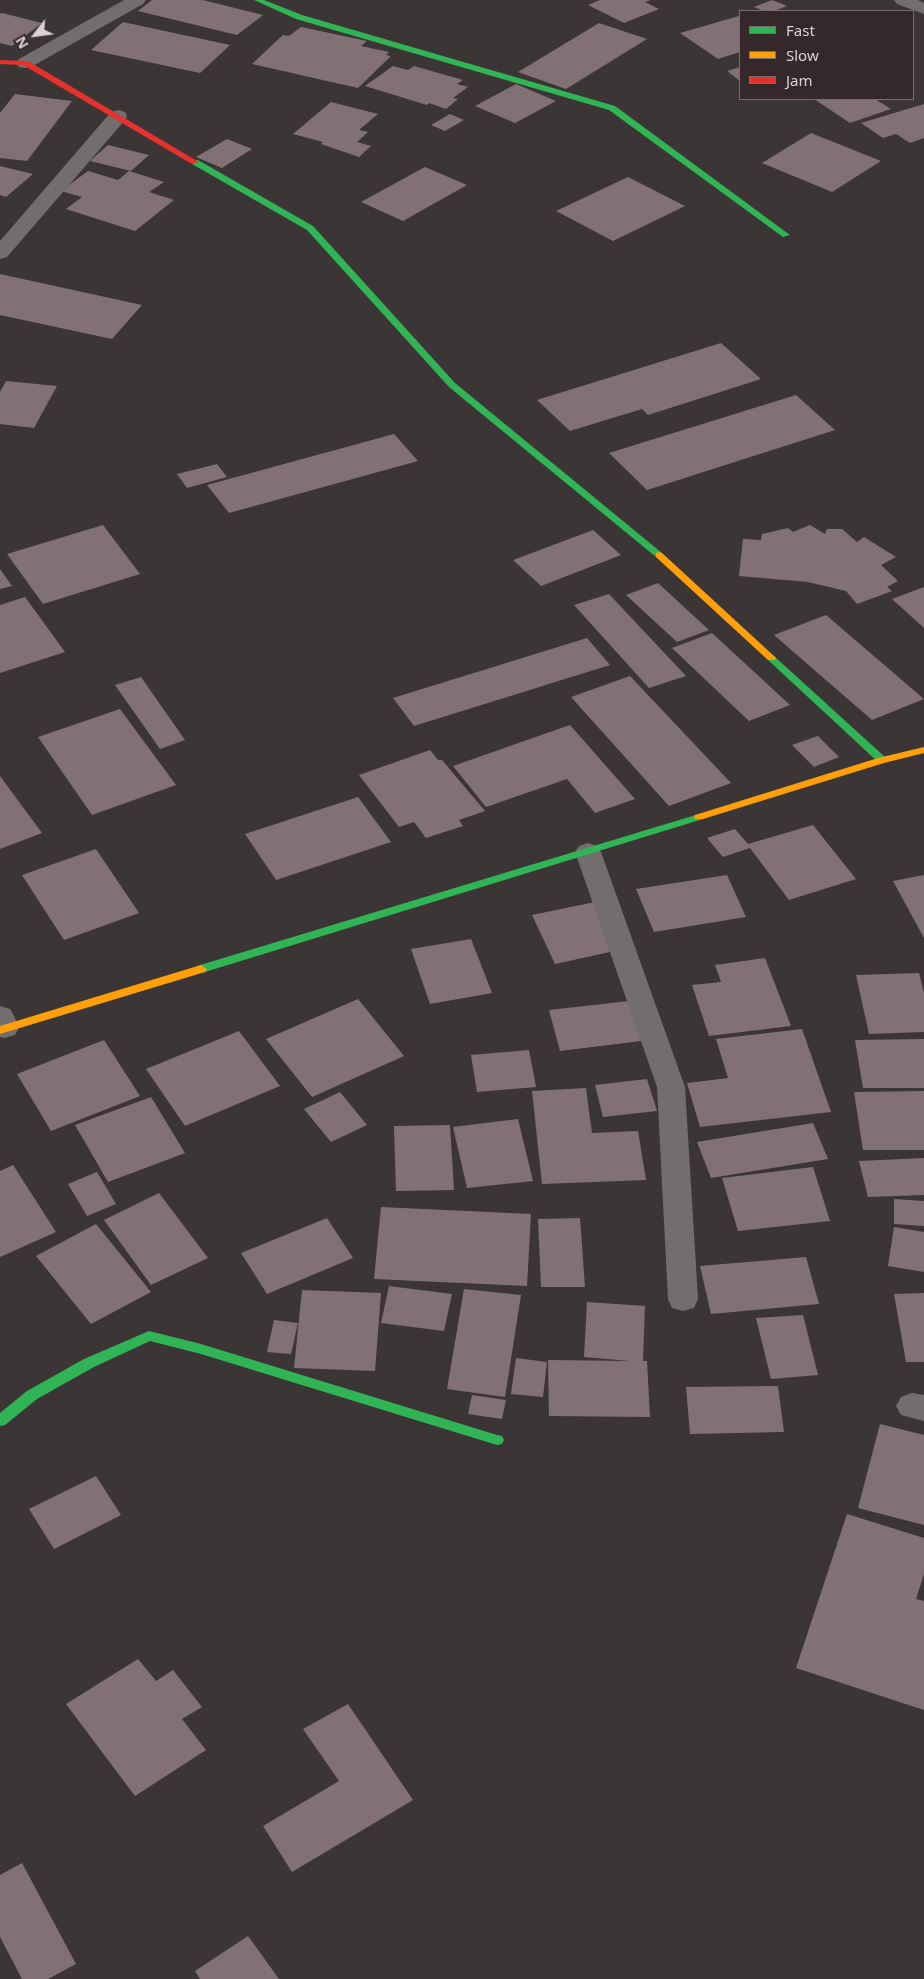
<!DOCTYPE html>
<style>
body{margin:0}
#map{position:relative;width:924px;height:1979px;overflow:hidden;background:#3c3536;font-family:"Noto Sans",sans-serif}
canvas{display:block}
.legend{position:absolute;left:739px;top:10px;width:175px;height:90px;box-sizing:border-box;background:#35282a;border:1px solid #776c6e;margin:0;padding:6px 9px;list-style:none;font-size:15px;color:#dad2d3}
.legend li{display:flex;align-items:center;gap:10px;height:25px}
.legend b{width:25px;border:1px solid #776c6e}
.north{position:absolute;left:10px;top:10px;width:50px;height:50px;-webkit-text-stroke:4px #35282a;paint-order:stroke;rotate:240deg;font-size:14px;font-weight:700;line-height:20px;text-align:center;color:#dad2d3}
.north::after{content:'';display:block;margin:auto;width:18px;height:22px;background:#dad2d3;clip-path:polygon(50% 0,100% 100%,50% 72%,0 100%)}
</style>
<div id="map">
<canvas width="924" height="1979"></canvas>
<ul class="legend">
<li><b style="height:6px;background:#30b455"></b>Fast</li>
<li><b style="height:6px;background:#ff9f0a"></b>Slow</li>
<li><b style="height:6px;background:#e5322d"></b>Jam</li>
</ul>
<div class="north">N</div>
</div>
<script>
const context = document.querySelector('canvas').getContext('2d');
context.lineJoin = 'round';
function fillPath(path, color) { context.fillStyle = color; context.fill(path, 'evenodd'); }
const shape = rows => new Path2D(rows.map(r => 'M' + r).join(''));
fillPath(shape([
 [152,0,203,0,263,15,237,35,138,11],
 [600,0,651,0,645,2,659,9,624,23,588,5],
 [772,0,787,6,774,11,764,11,754,7],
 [2,13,42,23,12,46,0,43,0,14],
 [739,16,740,52,718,59,680,33],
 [123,22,230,45,200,73,91,50],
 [599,23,647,39,566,89,518,72],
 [301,27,367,41,361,46,389,52,386,55,391,56,358,88,252,64,283,35,289,36],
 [393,66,408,70,414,66,463,80,457,84,468,87,453,98,458,99,446,109,429,103,427,105,365,86],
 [740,67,740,81,727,71],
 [516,84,556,101,515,123,475,106],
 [15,94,72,101,27,161,0,158,0,113],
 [814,99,875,99,891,109,850,123],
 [331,102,378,114,359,130,368,132,357,142,371,146,359,157,321,144,323,142,293,134],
 [924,104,924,138,910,143,896,134,883,138,861,123],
 [450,114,464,120,445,131,431,125],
 [811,133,881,161,832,192,762,163],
 [227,139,252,149,222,168,196,157],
 [108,145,149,155,131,171,90,161],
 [0,166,33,174,6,197,0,195],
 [425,167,467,185,403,221,361,202],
 [88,171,118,180,129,171,164,182,149,192,174,200,135,231,66,209,82,197,61,191],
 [628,177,685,206,613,241,556,211],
 [0,274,142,305,112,339,0,315],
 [721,343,761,379,648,415,642,409,570,431,537,400],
 [6,381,57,386,34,428,0,424,0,392],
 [796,395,835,430,647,490,609,453],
 [394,434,418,461,229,513,207,485],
 [217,464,227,477,187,488,177,474],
 [103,525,140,574,43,604,7,554],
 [810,525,825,534,827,529,842,529,857,542,864,537,896,557,881,565,898,581,887,587,892,591,857,604,846,591,808,582,739,576,743,539,761,540,762,534,788,528,793,532],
 [593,530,621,555,541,586,513,560],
 [0,569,12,586,0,589],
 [658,583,709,630,677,642,626,595],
 [924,587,924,628,892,599],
 [609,594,686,676,649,688,574,605],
 [25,597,65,652,0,673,0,605],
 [826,615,924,699,872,720,774,635],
 [712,633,790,705,749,721,672,648],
 [587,638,610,665,414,726,393,698],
 [630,676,731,783,669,806,571,697],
 [141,677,185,740,160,749,115,685],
 [120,709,176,785,92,815,38,737],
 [570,725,635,799,595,813,567,779,486,807,453,766],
 [818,736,839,757,814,767,792,745],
 [430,750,438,760,442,760,485,811,459,820,463,826,426,838,414,822,399,827,359,775],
 [0,776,42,833,0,849],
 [358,797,391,842,276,880,245,834],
 [813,825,856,879,789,900,750,848,723,857,707,838,735,829,748,844],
 [96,849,139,913,64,940,22,875],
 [727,875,746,917,654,932,636,889],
 [924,875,924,938,893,881],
 [595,902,619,950,555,964,532,915],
 [471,939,492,993,430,1004,411,949],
 [765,958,791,1026,709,1036,692,985,721,982,715,965],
 [919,973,924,993,924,1032,869,1034,856,975],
 [358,999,404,1056,312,1097,266,1039],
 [638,1000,649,1040,560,1051,549,1010],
 [802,1029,831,1112,700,1127,687,1083,728,1078,716,1039],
 [239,1031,280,1086,185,1126,146,1069],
 [924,1039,924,1088,863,1088,855,1040],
 [104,1040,140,1096,51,1131,17,1074],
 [529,1050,536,1087,477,1092,471,1055],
 [647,1079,657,1111,603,1117,595,1085],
 [586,1088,592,1133,638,1131,646,1180,542,1184,532,1091],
 [924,1091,924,1150,863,1150,854,1092],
 [340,1092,367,1125,331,1142,304,1109],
 [151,1097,185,1153,108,1182,75,1125],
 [518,1119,533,1181,467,1188,453,1127],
 [813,1123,828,1159,711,1178,697,1142],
 [450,1125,454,1190,396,1191,394,1126],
 [924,1158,924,1195,868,1197,859,1161],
 [13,1165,56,1232,0,1257,0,1171],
 [813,1167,830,1221,738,1231,722,1178],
 [97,1172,116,1204,87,1216,68,1184],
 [159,1193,208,1258,151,1285,104,1220],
 [894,1199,924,1201,924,1226,894,1224],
 [381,1207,531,1214,527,1286,374,1279],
 [327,1218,353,1258,267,1294,241,1253],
 [580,1218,585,1287,541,1287,538,1219],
 [96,1224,151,1292,91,1324,36,1256],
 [894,1227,924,1232,924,1272,888,1266],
 [806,1257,819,1304,711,1314,700,1266],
 [389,1286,452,1294,444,1331,381,1323],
 [464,1289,521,1295,505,1397,447,1389],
 [302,1290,381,1293,375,1371,294,1368],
 [924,1293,924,1362,906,1362,894,1294],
 [587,1302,645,1306,643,1361,647,1361,650,1417,549,1416,548,1360,630,1361,584,1357],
 [803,1315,818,1375,771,1379,756,1318],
 [274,1320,298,1323,291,1354,267,1352],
 [516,1358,547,1362,543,1397,511,1394],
 [778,1386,784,1432,690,1434,686,1387],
 [472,1395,506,1400,502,1419,468,1414],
 [880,1424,924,1435,924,1525,858,1508],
 [96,1476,121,1515,54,1549,29,1509],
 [847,1514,924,1538,924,1574,916,1599,924,1601,924,1710,796,1668],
 [138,1659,156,1681,173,1670,202,1707,182,1719,206,1750,135,1796,66,1704],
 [348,1704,413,1800,292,1872,263,1826,339,1781,303,1729],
 [22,1863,76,1964,48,1979,22,1979,0,1937,0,1875],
 [248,1936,279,1979,200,1979,195,1971]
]), '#827174');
fillPath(shape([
 [124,0,146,0,143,4,31,67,25,68,19,67,16,63,19,59,124,0],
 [894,0,918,0,924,3,924,14,897,4,894,0],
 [118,110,125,112,127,116,125,120,7,257,0,259,0,241,111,112,118,110],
 [588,843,597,846,601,852,685,1087,698,1299,694,1308,683,1311,672,1308,668,1299,657,1087,575,852,579,846,588,843],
 [0,1006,10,1009,14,1016,19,1028,15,1035,5,1038,0,1037,0,1006],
 [912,1393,924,1395,924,1421,901,1415,896,1406,901,1397,912,1393]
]), '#726e6e');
fillPath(shape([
 [254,0,264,0,302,15,615,106,790,235,783,237,609,110,296,19,254,0],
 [192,160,198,160,313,226,455,383,662,553,662,557,656,557,449,387,307,230,192,164,192,160],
 [771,655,774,656,886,758,887,760,886,762,878,762,768,660,766,658,768,656,771,655],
 [699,814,703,815,704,817,703,819,205,972,201,973,195,969,197,966,699,814],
 [149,1331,201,1344,497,1435,502,1436,504,1440,502,1444,497,1445,201,1354,150,1341,94,1367,37,1399,5,1425,0,1426,0,1413,27,1391,84,1359,149,1331]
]), '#30b455');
fillPath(shape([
 [659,552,662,553,774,656,776,658,774,660,768,660,656,557,656,553,659,552],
 [924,747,924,753,884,763,703,819,695,819,694,817,695,815,878,758,924,747],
 [201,965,207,969,205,972,0,1034,0,1026,201,965]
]), '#ff9f0a');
fillPath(shape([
 [0,60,28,61,199,162,192,164,23,65,0,64,0,60]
]), '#e5322d');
</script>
